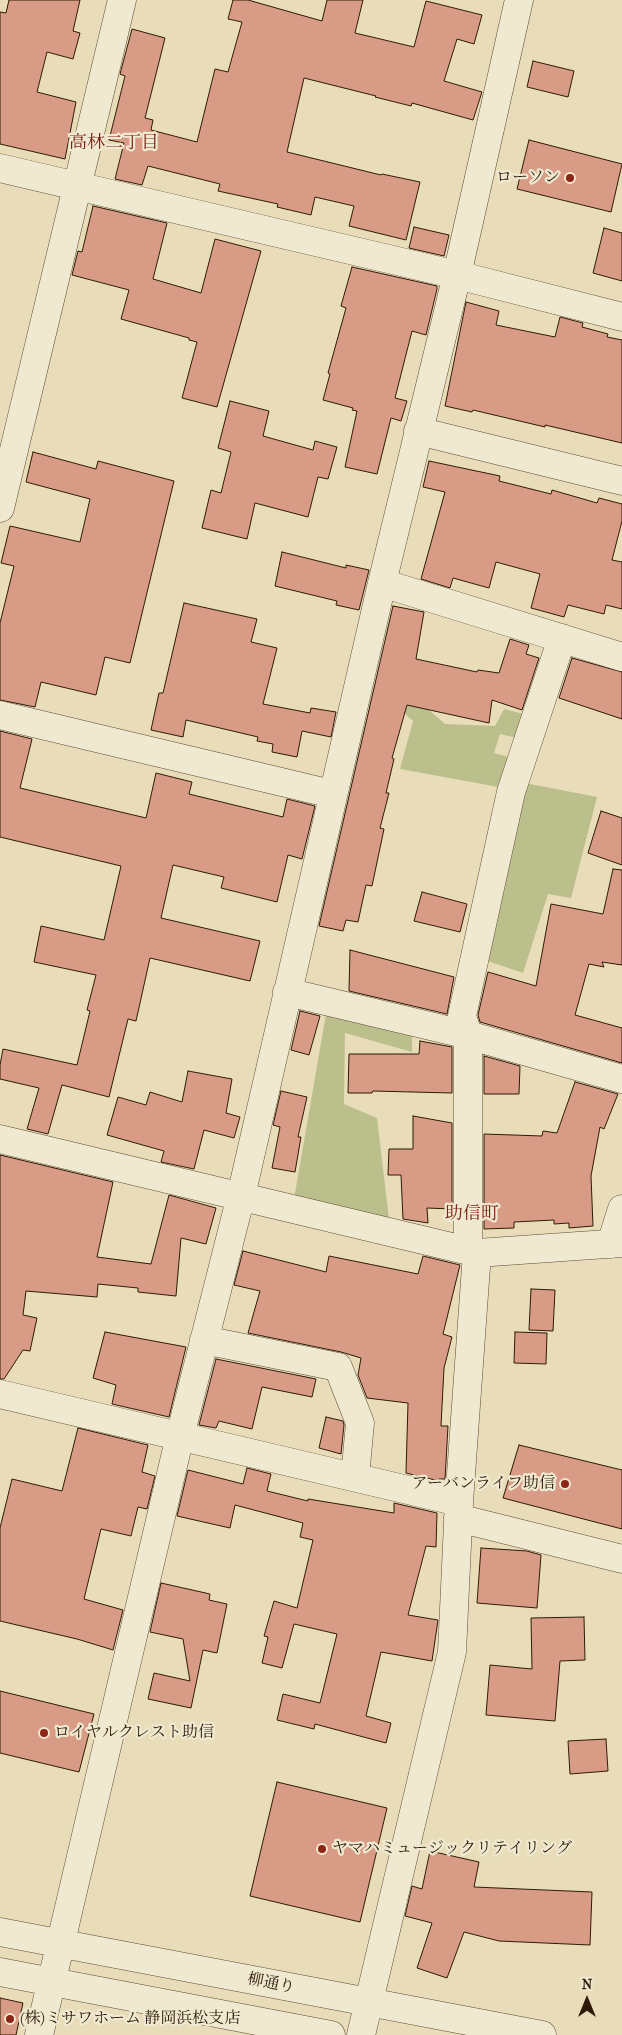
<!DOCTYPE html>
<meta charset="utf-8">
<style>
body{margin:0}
#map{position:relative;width:622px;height:2035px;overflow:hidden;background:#e8ddb8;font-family:"IM FELL French Canon",serif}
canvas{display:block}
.north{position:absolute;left:562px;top:1975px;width:50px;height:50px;-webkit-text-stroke:4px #f0e9d1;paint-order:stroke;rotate:0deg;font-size:14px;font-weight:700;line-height:20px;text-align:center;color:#2f1a08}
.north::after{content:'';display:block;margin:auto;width:18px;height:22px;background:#2f1a08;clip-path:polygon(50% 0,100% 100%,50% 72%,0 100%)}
</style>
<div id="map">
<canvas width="622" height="2035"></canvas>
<div class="north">N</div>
</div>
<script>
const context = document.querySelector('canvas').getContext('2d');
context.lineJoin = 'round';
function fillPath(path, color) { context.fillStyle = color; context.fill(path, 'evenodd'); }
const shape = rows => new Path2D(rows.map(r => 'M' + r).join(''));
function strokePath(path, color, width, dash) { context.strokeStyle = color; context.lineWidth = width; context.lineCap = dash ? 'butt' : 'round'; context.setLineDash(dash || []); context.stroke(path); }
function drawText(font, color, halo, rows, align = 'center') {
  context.font = font + ' "IM FELL French Canon","Noto Serif JP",serif'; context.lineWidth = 4.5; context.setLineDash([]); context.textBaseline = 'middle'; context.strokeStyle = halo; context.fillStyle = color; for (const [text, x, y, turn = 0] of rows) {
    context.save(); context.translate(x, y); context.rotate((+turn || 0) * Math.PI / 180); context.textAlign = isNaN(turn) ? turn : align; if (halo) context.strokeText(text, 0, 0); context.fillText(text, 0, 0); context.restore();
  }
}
fillPath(shape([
 [407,691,445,724,495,726,504,709,531,716,517,738,500,734,494,753,515,759,504,788,400,769,413,721,404,713],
 [525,783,597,797,571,898,548,894,523,973,479,958],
 [326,1014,412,1036,412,1052,345,1033,344,1104,377,1118,389,1219,294,1199]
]), '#bbbf8b');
const building = shape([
 [9,0,80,0,73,31,80,33,73,59,47,52,37,92,76,102,65,159,0,144,0,12,6,13,9,0],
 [233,0,248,0,322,21,327,0,363,0,355,33,414,47,426,1,482,15,474,44,457,39,444,81,482,92,473,120,412,103,411,106,375,97,376,96,304,78,287,152,381,175,382,174,420,182,406,240,349,226,354,206,315,197,311,215,277,207,278,204,218,191,220,184,148,166,142,185,115,179,124,143,109,140,125,76,120,74,132,29,165,38,145,118,153,120,151,130,197,142,215,69,228,72,242,22,228,19,233,0],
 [533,61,574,71,568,97,527,87,533,61],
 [529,140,622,164,611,212,517,189,529,140],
 [93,206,167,223,153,279,201,293,215,239,261,251,217,407,182,398,197,342,189,340,189,338,121,319,129,290,72,275,78,251,82,252,93,206],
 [414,227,449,235,444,256,409,248,414,227],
 [604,228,622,233,622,281,593,273,604,228],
 [352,267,437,286,437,289,426,335,412,331,395,398,407,401,401,421,391,418,377,474,345,467,357,411,352,410,353,408,323,400,330,374,328,373,346,308,341,306,352,267],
 [466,302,499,311,496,325,555,337,560,317,583,323,582,327,608,334,607,337,622,340,622,443,545,425,545,427,473,410,472,412,445,406,466,302],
 [230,401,269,411,263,436,313,450,315,441,337,447,328,479,318,477,308,517,255,503,247,539,202,528,211,490,221,493,231,452,218,448,230,401],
 [33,452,96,469,98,461,174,481,130,663,105,657,96,695,41,682,35,707,0,700,0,623,14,566,1,563,10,526,80,542,90,499,26,482,33,452],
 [429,461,500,476,499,481,551,494,552,490,597,503,599,498,622,504,622,521,612,560,622,562,622,609,606,605,604,614,568,605,564,617,531,608,540,574,496,562,489,588,453,578,450,588,421,579,445,492,423,487,429,461],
 [282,552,346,568,346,565,369,570,359,610,336,605,337,601,275,586,282,552],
 [184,603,257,619,251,642,277,648,263,704,310,713,311,708,336,712,331,737,302,731,297,757,272,752,273,744,257,741,258,737,186,720,183,737,151,730,159,693,163,693,184,603],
 [393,606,424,612,416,659,477,672,478,670,499,673,510,639,529,645,526,654,539,658,522,710,492,700,489,723,407,705,392,758,394,759,386,793,389,793,380,828,384,829,372,886,366,885,358,922,346,920,343,931,319,926,393,606],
 [572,658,622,672,622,719,559,698,572,658],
 [0,731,32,739,20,788,146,818,156,773,192,782,189,794,283,817,287,799,315,806,302,859,288,855,277,902,221,888,224,877,173,865,161,918,260,941,250,981,150,958,136,1021,128,1019,109,1097,62,1085,48,1134,27,1129,39,1088,0,1079,0,1065,3,1049,77,1065,90,1011,87,1010,96,975,34,962,41,926,104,940,121,866,0,837,0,731],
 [601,811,622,818,622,865,588,853,601,811],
 [613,869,622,870,622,965,602,962,604,967,589,964,575,1015,622,1028,622,1063,480,1022,478,1015,488,972,536,986,551,904,603,914,613,869],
 [422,892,467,904,460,932,414,921,422,892],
 [350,950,454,977,447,1014,349,991,350,950],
 [300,1011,320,1016,309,1055,291,1050,300,1011],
 [420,1041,452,1047,452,1093,373,1091,372,1093,348,1093,349,1054,419,1054,420,1041],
 [484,1056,520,1066,519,1094,484,1094,484,1056],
 [188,1071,232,1079,226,1113,240,1117,234,1138,204,1130,194,1169,161,1162,164,1151,107,1135,118,1097,146,1105,150,1092,182,1102,188,1071],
 [575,1082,618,1094,604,1129,600,1127,591,1176,593,1226,569,1228,569,1223,554,1224,554,1220,514,1222,514,1228,484,1229,484,1134,542,1136,543,1131,557,1133,575,1082],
 [281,1091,307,1097,298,1137,301,1137,295,1172,272,1168,280,1127,273,1125,281,1091],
 [413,1116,452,1123,452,1209,427,1208,428,1223,403,1219,401,1175,388,1175,389,1149,413,1149,413,1116],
 [0,1155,113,1182,97,1257,151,1264,169,1195,216,1208,206,1244,181,1238,176,1296,138,1292,138,1288,98,1284,97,1297,26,1291,23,1315,37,1318,30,1351,23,1350,4,1379,0,1379,0,1155],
 [243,1251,326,1272,329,1256,418,1274,423,1256,460,1265,443,1334,452,1337,444,1368,441,1426,448,1426,445,1479,439,1479,439,1481,406,1473,408,1403,367,1398,358,1375,361,1358,341,1352,248,1333,260,1291,234,1285,243,1251],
 [531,1289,555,1290,553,1331,529,1330,531,1289],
 [105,1332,186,1347,169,1417,112,1404,116,1385,93,1378,105,1332],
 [515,1332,547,1333,546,1364,514,1363,515,1332],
 [216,1359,316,1379,312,1397,262,1387,252,1429,219,1421,216,1428,199,1425,216,1359],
 [326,1417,343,1421,344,1425,341,1454,319,1448,326,1417],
 [78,1428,148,1445,142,1472,155,1476,147,1509,138,1507,131,1536,101,1529,84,1599,123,1610,113,1650,77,1639,0,1621,0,1528,12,1479,62,1491,78,1428],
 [519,1445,622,1470,622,1529,503,1498,519,1445],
 [247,1468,271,1474,267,1491,308,1501,308,1499,394,1513,394,1503,437,1513,436,1547,426,1546,408,1615,438,1620,432,1661,381,1652,366,1716,391,1723,386,1743,315,1724,314,1729,277,1720,283,1694,320,1703,337,1634,294,1624,282,1668,262,1663,268,1637,264,1636,274,1601,297,1608,313,1540,300,1537,303,1523,235,1505,230,1528,177,1516,188,1470,243,1484,247,1468],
 [481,1548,527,1551,541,1555,537,1608,477,1603,481,1548],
 [161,1583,210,1594,209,1600,227,1604,217,1653,203,1650,191,1708,148,1699,154,1673,190,1681,183,1639,150,1632,161,1583],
 [584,1617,585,1660,560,1661,555,1721,486,1715,490,1665,532,1669,531,1618,584,1617],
 [0,1691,94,1714,79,1772,0,1753,0,1691],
 [606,1739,608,1771,570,1774,568,1741,606,1739],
 [277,1782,387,1808,360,1922,250,1896,277,1782],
 [430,1851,479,1862,474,1887,592,1892,590,1945,499,1941,464,1932,447,1978,417,1968,432,1923,405,1916,412,1886,422,1889,430,1851],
 [0,1998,23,2003,16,2035,0,2035,0,1998]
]);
fillPath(building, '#d89b85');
strokePath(building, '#2f1a08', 1);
const minor = shape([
 [0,168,457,275,622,317],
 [418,431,622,481],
 [0,508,122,0],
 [382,583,622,657],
 [0,715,332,794],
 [287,992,468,1035,622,1079],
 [0,1139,477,1253,622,1243],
 [611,1244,622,1209],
 [468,1251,468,1035,462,1016,511,792,562,638],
 [204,1340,338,1367,360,1423,355,1477],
 [0,1394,459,1502],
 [458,1518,622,1559],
 [0,1932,542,2035],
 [0,1972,331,2035],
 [39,2035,180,1436,241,1196,382,583,457,275,519,0],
 [361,2035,452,1652,459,1502,477,1253]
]);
strokePath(minor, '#5d4b34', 29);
strokePath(minor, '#f0e9d1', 28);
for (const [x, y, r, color] of [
 [570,178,5,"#8f2418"],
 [565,1484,5,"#8f2418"],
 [44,1733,5,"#8f2418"],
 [322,1849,5,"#8f2418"],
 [10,2019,5,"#8f2418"]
]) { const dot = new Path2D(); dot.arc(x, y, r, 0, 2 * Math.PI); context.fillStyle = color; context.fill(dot); strokePath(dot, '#f0e9d1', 2); }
drawText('16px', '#2f1a08', '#f0e9d1', [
 ["ローソン",560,178,"right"],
 ["アーバンライフ助信",555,1484,"right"],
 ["ロイヤルクレスト助信",54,1733],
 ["ヤマハミュージックリテイリング",332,1849],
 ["(株)ミサワホーム 静岡浜松支店",20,2019]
], 'left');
drawText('16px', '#2f1a08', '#f0e9d1', [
 ["柳通り",271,1984,11]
]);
drawText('18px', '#7a1f14', '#f0e9d1', [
 ["高林二丁目",114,144],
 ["助信町",472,1215]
]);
</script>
